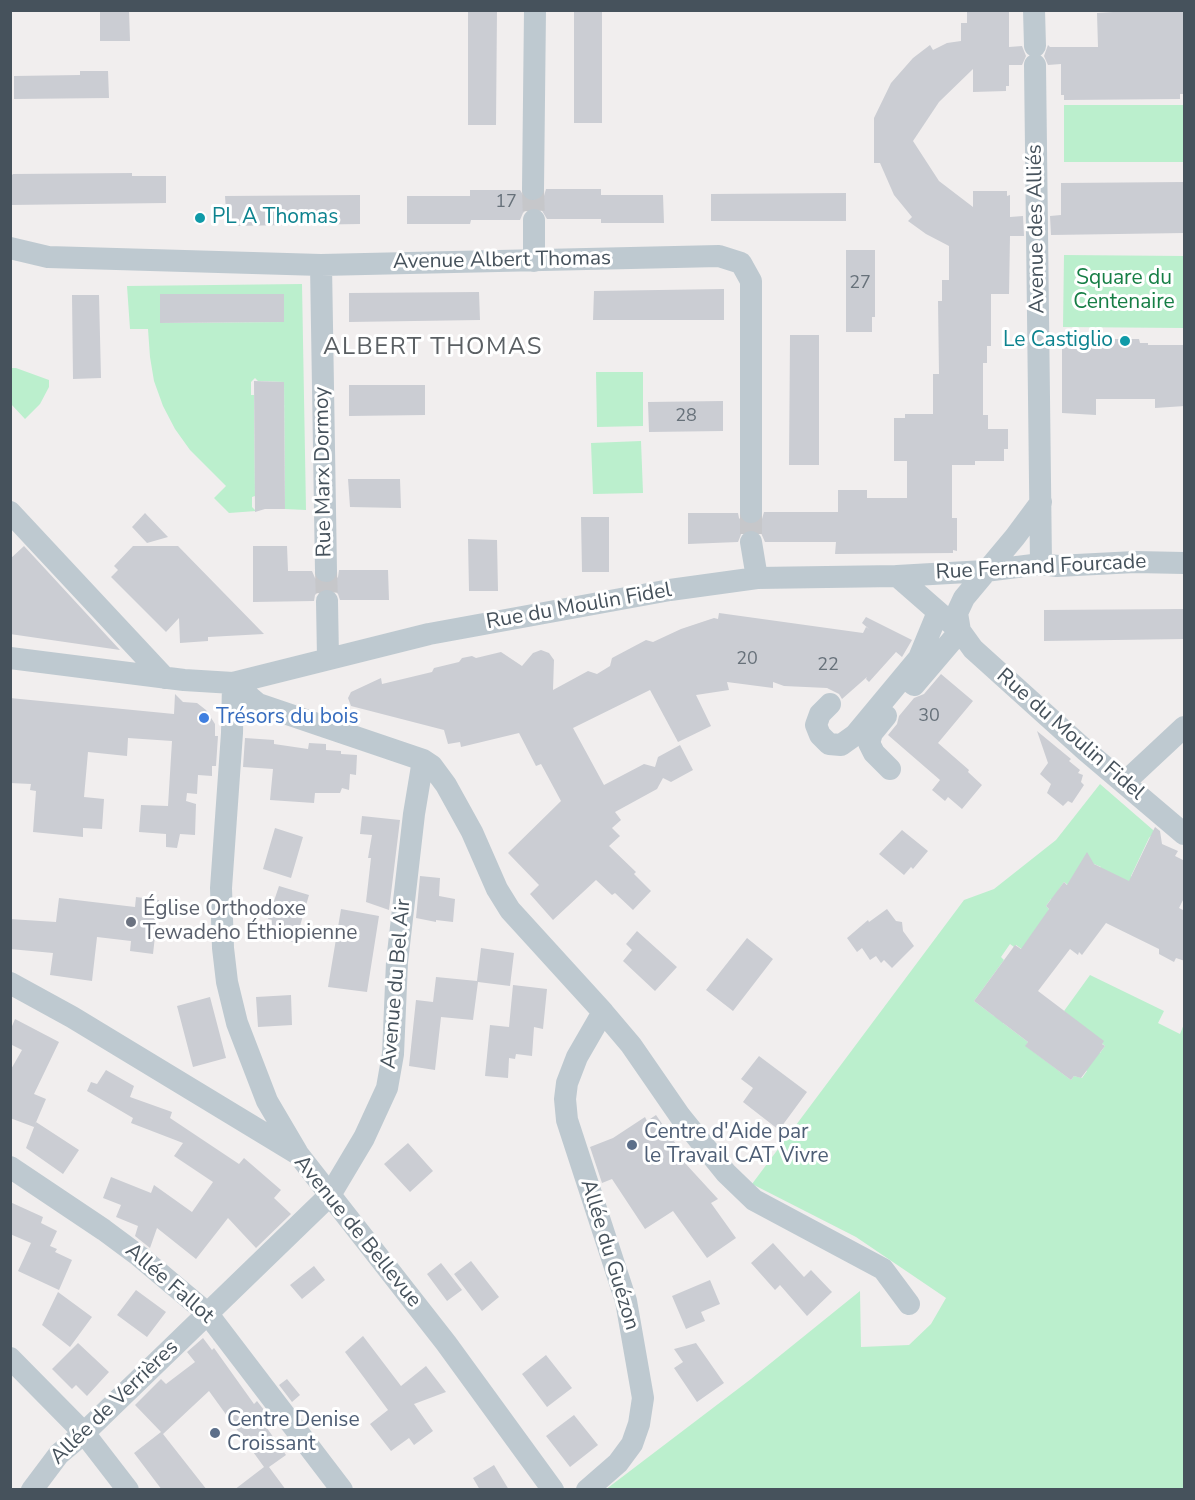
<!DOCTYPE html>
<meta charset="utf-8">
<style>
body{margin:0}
#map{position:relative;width:1195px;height:1500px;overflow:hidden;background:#f1eeee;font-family:"Nunito Sans",sans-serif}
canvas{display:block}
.frame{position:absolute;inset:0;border:12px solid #46525c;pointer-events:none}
</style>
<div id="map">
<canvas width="1195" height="1500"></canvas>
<div class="frame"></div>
</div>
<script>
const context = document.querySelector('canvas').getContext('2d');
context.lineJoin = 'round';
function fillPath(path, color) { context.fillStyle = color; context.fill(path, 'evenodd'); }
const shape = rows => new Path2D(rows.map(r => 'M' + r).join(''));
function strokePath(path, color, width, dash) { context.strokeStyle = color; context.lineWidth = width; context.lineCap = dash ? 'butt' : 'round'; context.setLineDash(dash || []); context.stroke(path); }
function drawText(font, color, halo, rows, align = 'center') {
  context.font = font + ' "Nunito Sans",sans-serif'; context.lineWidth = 6; context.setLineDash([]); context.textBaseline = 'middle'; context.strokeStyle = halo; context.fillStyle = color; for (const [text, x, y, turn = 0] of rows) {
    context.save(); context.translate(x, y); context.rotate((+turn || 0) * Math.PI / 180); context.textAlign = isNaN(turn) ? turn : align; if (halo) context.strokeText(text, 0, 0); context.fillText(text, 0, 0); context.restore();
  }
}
fillPath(shape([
 [1064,105,1183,105,1183,162,1064,162],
 [1064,255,1184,256,1184,328,1063,327],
 [302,284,306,510,285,509,284,382,258,381,255,378,251,382,251,395,254,395,255,496,252,497,252,507,256,511,229,513,214,498,226,486,190,450,175,429,163,406,154,381,150,357,148,329,130,329,127,286],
 [160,295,284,295,284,322,160,323],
 [11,368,16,368,49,380,49,387,40,404,25,419,11,404],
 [596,372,643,372,643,426,597,427],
 [641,441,643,493,593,494,591,443],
 [1100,784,1160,836,1151,836,1149,838,1131,876,1131,890,1099,871,1101,867,1094,864,1068,885,1064,882,1059,889,1055,901,1051,899,1046,906,1049,909,1030,955,1016,945,1014,947,1010,944,1001,957,1004,960,974,1001,994,1016,1006,1020,1003,1023,1028,1042,1026,1046,1071,1080,1074,1076,1082,1078,1087,1071,1083,1068,1097,1050,1100,1053,1105,1046,1064,1011,1090,975,1164,1011,1158,1023,1180,1034,1184,1024,1184,1489,605,1490,751,1379,860,1291,861,1347,909,1345,931,1324,946,1298,856,1237,752,1184,964,900,994,889,1056,840]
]), '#bbefcd');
fillPath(shape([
 [100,10,129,10,130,41,100,41],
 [468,10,497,10,496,125,468,125],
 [574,10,602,10,602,123,574,123],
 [967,10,1009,10,1009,47,1022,46,1026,56,1022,65,1009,65,1009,86,1006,86,1006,91,973,92,973,69,939,102,913,141,939,181,973,207,973,191,1007,191,1007,196,1010,195,1010,217,1023,216,1024,236,1010,236,1009,294,991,294,991,346,987,346,987,363,983,363,983,415,988,415,988,429,1008,429,1008,449,1004,449,1004,461,975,461,975,465,952,465,952,518,957,518,957,551,953,550,953,553,835,554,836,542,765,542,761,533,756,530,749,529,742,532,738,542,688,544,688,513,738,513,739,518,744,523,752,525,758,523,762,519,764,512,838,512,838,490,867,490,867,498,907,498,907,461,894,461,894,418,905,418,905,414,933,414,933,374,939,374,938,301,942,301,942,280,949,280,949,246,926,234,908,221,912,217,894,195,880,163,874,163,874,118,891,83,913,58,930,45,933,50,947,43,961,41,961,23,967,23],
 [1145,10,1185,10,1185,94,1180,94,1180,99,1064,100,1064,95,1061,95,1061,64,1048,65,1044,56,1048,45,1050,47,1098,47,1097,13],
 [80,71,108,71,109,98,14,99,14,76,80,75],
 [132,173,132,176,166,176,166,203,10,205,10,177,13,174],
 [1185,182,1185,233,1051,235,1050,216,1061,215,1061,183],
 [546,189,601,189,601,195,663,195,664,223,601,223,601,219,547,219,541,209,533,207,528,208,523,213,520,220,471,220,470,224,407,224,407,196,470,196,470,190,520,190,526,200,533,202,540,200,544,196],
 [846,193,846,221,711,221,711,194],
 [360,195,360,224,227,226,225,196],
 [846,250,875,250,875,317,872,317,872,332,846,332],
 [724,289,724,320,593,320,594,291],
 [479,292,480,320,349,322,349,293],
 [160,294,284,294,284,322,160,323],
 [72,295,99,295,101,378,73,379],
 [790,335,819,335,819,465,789,465],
 [1110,339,1139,339,1140,343,1148,343,1148,345,1185,345,1185,406,1155,408,1155,399,1096,399,1096,415,1062,413,1062,346,1102,345,1110,344],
 [254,381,284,382,285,509,265,509,255,512],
 [349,385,425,385,425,415,349,416],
 [723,401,723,431,649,432,648,402],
 [348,479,400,479,401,508,350,507],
 [145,513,168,537,147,543,132,527],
 [581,517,609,517,609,572,582,572],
 [468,539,497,540,498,591,469,591],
 [24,546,120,650,10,634,10,559],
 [133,546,178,546,264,634,208,637,208,641,180,643,179,618,166,632,111,577,118,570,114,566],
 [253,546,287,546,288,571,312,571,315,578,320,583,326,584,333,582,338,577,339,570,388,570,389,600,340,600,338,594,333,589,327,588,320,590,315,595,314,601,253,602],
 [1185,609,1185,639,1044,641,1044,610],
 [719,613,863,633,866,627,869,629,862,623,866,617,912,640,902,657,896,652,869,682,866,679,867,677,842,699,839,694,827,688,784,686,773,682,773,688,727,682,729,690,696,695,711,726,678,742,650,690,573,728,604,785,644,764,655,767,658,757,680,745,693,770,671,782,663,778,657,789,615,812,621,820,612,828,620,836,609,846,636,872,634,874,651,891,633,910,615,893,612,895,596,880,553,920,530,894,539,885,508,853,561,801,541,764,536,766,519,733,461,747,460,742,448,744,444,730,351,706,348,698,351,692,381,678,382,684,432,672,434,668,459,662,462,658,472,656,476,658,501,652,522,666,533,653,541,650,549,653,554,660,553,690,588,671,597,674,610,666,612,658,646,640,653,642,681,629,714,618,718,619],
 [941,674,973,701,938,743,969,770,968,772,982,785,962,809,948,797,945,801,932,790,940,780,888,735,897,724,899,716,914,698,924,694],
 [175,694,183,702,197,703,206,710,215,724,215,736,218,736,216,766,212,766,212,776,198,775,197,794,187,793,186,801,196,804,195,835,180,834,177,848,166,847,166,834,139,832,141,805,168,806,172,741,128,738,127,756,88,752,84,797,104,799,102,829,83,828,83,837,33,832,36,791,30,790,31,784,10,783,10,698,174,714],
 [1037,731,1071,759,1069,761,1080,770,1078,773,1083,775,1081,782,1084,785,1072,803,1068,801,1063,806,1047,793,1051,784,1040,774,1048,763],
 [245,738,274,740,274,744,308,749,309,743,326,744,326,750,341,751,341,754,357,755,356,775,350,774,349,790,342,788,340,793,315,793,314,803,270,800,273,769,243,767],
 [362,816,400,820,389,910,366,902,371,858,368,858,372,835,360,834],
 [1155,827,1160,831,1162,844,1178,851,1175,856,1185,861,1185,896,1179,908,1185,911,1185,961,1176,958,1174,962,1159,954,1159,949,1106,923,1082,955,1079,952,1078,955,1070,949,1038,991,1104,1041,1102,1044,1105,1046,1081,1078,1074,1076,1071,1080,1025,1046,1028,1042,974,1001,1015,945,1021,949,1049,909,1046,906,1064,882,1067,885,1087,852,1094,864,1129,881],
 [275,828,303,837,291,878,263,869],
 [902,830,928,851,913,869,911,867,904,875,879,854],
 [420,876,440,878,439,896,455,899,453,922,436,920,436,922,416,918],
 [279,886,309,895,295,943,267,935,272,920,268,919],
 [136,897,159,900,153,954,130,951,131,941,97,937,92,981,50,975,53,953,10,949,10,919,56,922,59,898,135,907],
 [341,909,379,916,367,992,328,987],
 [887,909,896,921,902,922,903,931,914,946,892,968,884,960,881,963,876,956,870,960,862,948,857,952,847,938,868,920,869,922],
 [637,931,677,967,655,991,623,961,632,950,626,944],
 [747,938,773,959,733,1011,706,990],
 [481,948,514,953,510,986,478,982,473,1020,441,1017,435,1070,409,1066,416,1000,433,1002,436,977,477,981],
 [513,985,547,989,543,1029,534,1027,532,1056,516,1054,515,1059,509,1058,508,1078,485,1076,490,1025,509,1027],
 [291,995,292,1025,258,1027,256,997],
 [210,997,226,1058,193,1067,177,1006],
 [15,1019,59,1042,34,1094,46,1099,34,1127,10,1118,10,1071,22,1050,10,1044,10,1031],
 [759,1056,807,1092,779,1130,743,1102,753,1088,741,1079],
 [106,1070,134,1086,130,1097,172,1112,170,1118,239,1164,244,1158,281,1190,274,1198,291,1214,256,1248,228,1218,196,1259,157,1228,150,1248,135,1236,138,1226,116,1217,121,1205,103,1198,111,1177,151,1193,154,1185,192,1212,213,1182,174,1156,183,1143,131,1123,133,1118,87,1091,91,1082,97,1084],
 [656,1115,678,1147,673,1150,718,1199,711,1203,736,1238,707,1258,673,1211,645,1229,612,1179,602,1183,590,1147,613,1138,645,1117,647,1121],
 [36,1122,79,1150,63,1174,26,1148],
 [408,1143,433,1171,410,1192,384,1164],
 [10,1202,43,1217,41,1223,57,1231,50,1246,57,1249,55,1252,72,1260,59,1290,18,1271,31,1243,10,1234],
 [773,1243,804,1277,811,1270,832,1292,807,1316,780,1285,775,1290,751,1263],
 [471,1261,499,1297,482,1311,454,1274],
 [441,1263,462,1290,447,1301,427,1274],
 [314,1266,325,1280,302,1299,290,1285],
 [710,1280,720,1304,701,1312,705,1321,686,1329,672,1296],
 [136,1290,166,1312,147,1337,117,1315],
 [58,1292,92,1317,70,1347,42,1325],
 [363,1336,401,1386,426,1366,446,1392,414,1404,433,1431,414,1445,409,1438,391,1451,370,1424,388,1410,345,1352],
 [203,1338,212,1350,214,1348,254,1404,257,1401,271,1419,264,1424,286,1455,269,1467,286,1490,234,1490,264,1467,209,1391,163,1434,207,1490,162,1490,134,1453,161,1432,135,1405,161,1379,166,1384,195,1362,187,1352],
 [78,1343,109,1372,87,1396,76,1385,72,1389,52,1369],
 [696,1343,724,1383,697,1402,674,1368,683,1362,674,1349],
 [546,1355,572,1388,547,1407,522,1374],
 [287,1379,300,1395,292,1402,279,1385],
 [574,1415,598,1445,570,1467,546,1436],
 [494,1465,509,1490,480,1490,473,1478]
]), '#cbcdd3');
strokePath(shape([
 [533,189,534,220],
 [751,512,751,542],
 [326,571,327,601]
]), '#c6c7ca', 22, [22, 11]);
strokePath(shape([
 [1034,10,1035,46],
 [1035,65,1041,564],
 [533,189,535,10],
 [534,220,534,261],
 [10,248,48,257,321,265,719,256,741,263,751,281,751,512],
 [321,265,326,571],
 [10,512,165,678],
 [751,542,757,578],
 [897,576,960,631,973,649,1085,750,1184,834],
 [327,601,328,658],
 [960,631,957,613,964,598,1015,537,1041,502],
 [10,658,184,680,233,683,429,634,670,590,757,578,897,576,985,571,1041,564,1057,566,1135,562,1184,563],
 [233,683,258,704,423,760,432,766,446,785,472,832,497,889,510,910,603,1012,631,1045,680,1116,726,1173,754,1200,883,1269,909,1304],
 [233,683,232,733,221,888,223,948,227,982,237,1023,267,1101,297,1152],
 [914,685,960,631],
 [830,704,820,714,816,725,820,735,829,744,841,745,855,735,919,658,938,612],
 [886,716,872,733,869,743,874,753,890,769],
 [1124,783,1184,727],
 [10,983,72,1017,298,1154,446,1343,553,1490],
 [10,1167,104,1230,139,1256,207,1313,342,1490],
 [10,1358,84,1433,128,1490],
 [32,1490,59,1454,84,1433,330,1195,364,1138,387,1088,393,1054,397,962,414,814,423,760],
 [587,1490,618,1463,632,1444,639,1424,643,1398,626,1301,567,1120,565,1099,567,1083,577,1057,603,1012]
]), '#bec9d0', 22);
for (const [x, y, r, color] of [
 [200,218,6,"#0f9aa8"],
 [1125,341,6,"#0f9aa8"],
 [204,718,6,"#3f7fe0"],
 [131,922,6,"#6b7280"],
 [632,1145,6,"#5c6f8a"],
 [215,1433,6,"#5c6f8a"]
]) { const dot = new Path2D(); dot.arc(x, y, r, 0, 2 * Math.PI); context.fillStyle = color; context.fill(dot); strokePath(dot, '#fff', 2); }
drawText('18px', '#67717a', null, [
 ["17",506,203],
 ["27",860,284],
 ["28",686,417],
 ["20",747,660],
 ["22",828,666],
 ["30",929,717]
]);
drawText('21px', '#0d838f', '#fff', [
 ["PL A Thomas",212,218],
 ["Le Castiglio",1113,341,"right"]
], 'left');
drawText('21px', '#46525c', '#fff', [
 ["Avenue des Alliés",1037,229,-91],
 ["Avenue Albert Thomas",502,261,-1],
 ["Rue Marx Dormoy",324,472,-91],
 ["Rue Fernand Fourcade",1041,568,-3],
 ["Rue du Moulin Fidel",579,607,-10],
 ["Rue du Moulin Fidel",1070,735,41],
 ["Avenue du Bel Air",397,984,-85],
 ["Avenue de Bellevue",357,1232,51],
 ["Allée du Guézon",609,1255,73],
 ["Allée Fallot",169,1284,41],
 ["Allée de Verrières",115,1403,-44]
]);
drawText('21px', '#167e45', '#fff', [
 ["Square du",1124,279],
 ["Centenaire",1124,303]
]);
drawText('21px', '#366cbe', '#fff', [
 ["Trésors du bois",216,718]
], 'left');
drawText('21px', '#5b616d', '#fff', [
 ["Église Orthodoxe",143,910],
 ["Tewadeho Éthiopienne",143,934]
], 'left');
drawText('21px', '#4e5e75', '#fff', [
 ["Centre d'Aide par",644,1133],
 ["le Travail CAT Vivre",644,1157],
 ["Centre Denise",227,1421],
 ["Croissant",227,1445]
], 'left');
context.letterSpacing = '1.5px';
drawText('24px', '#5a5f63', '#fff', [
 ["ALBERT THOMAS",433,348]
]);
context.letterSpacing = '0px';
</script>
